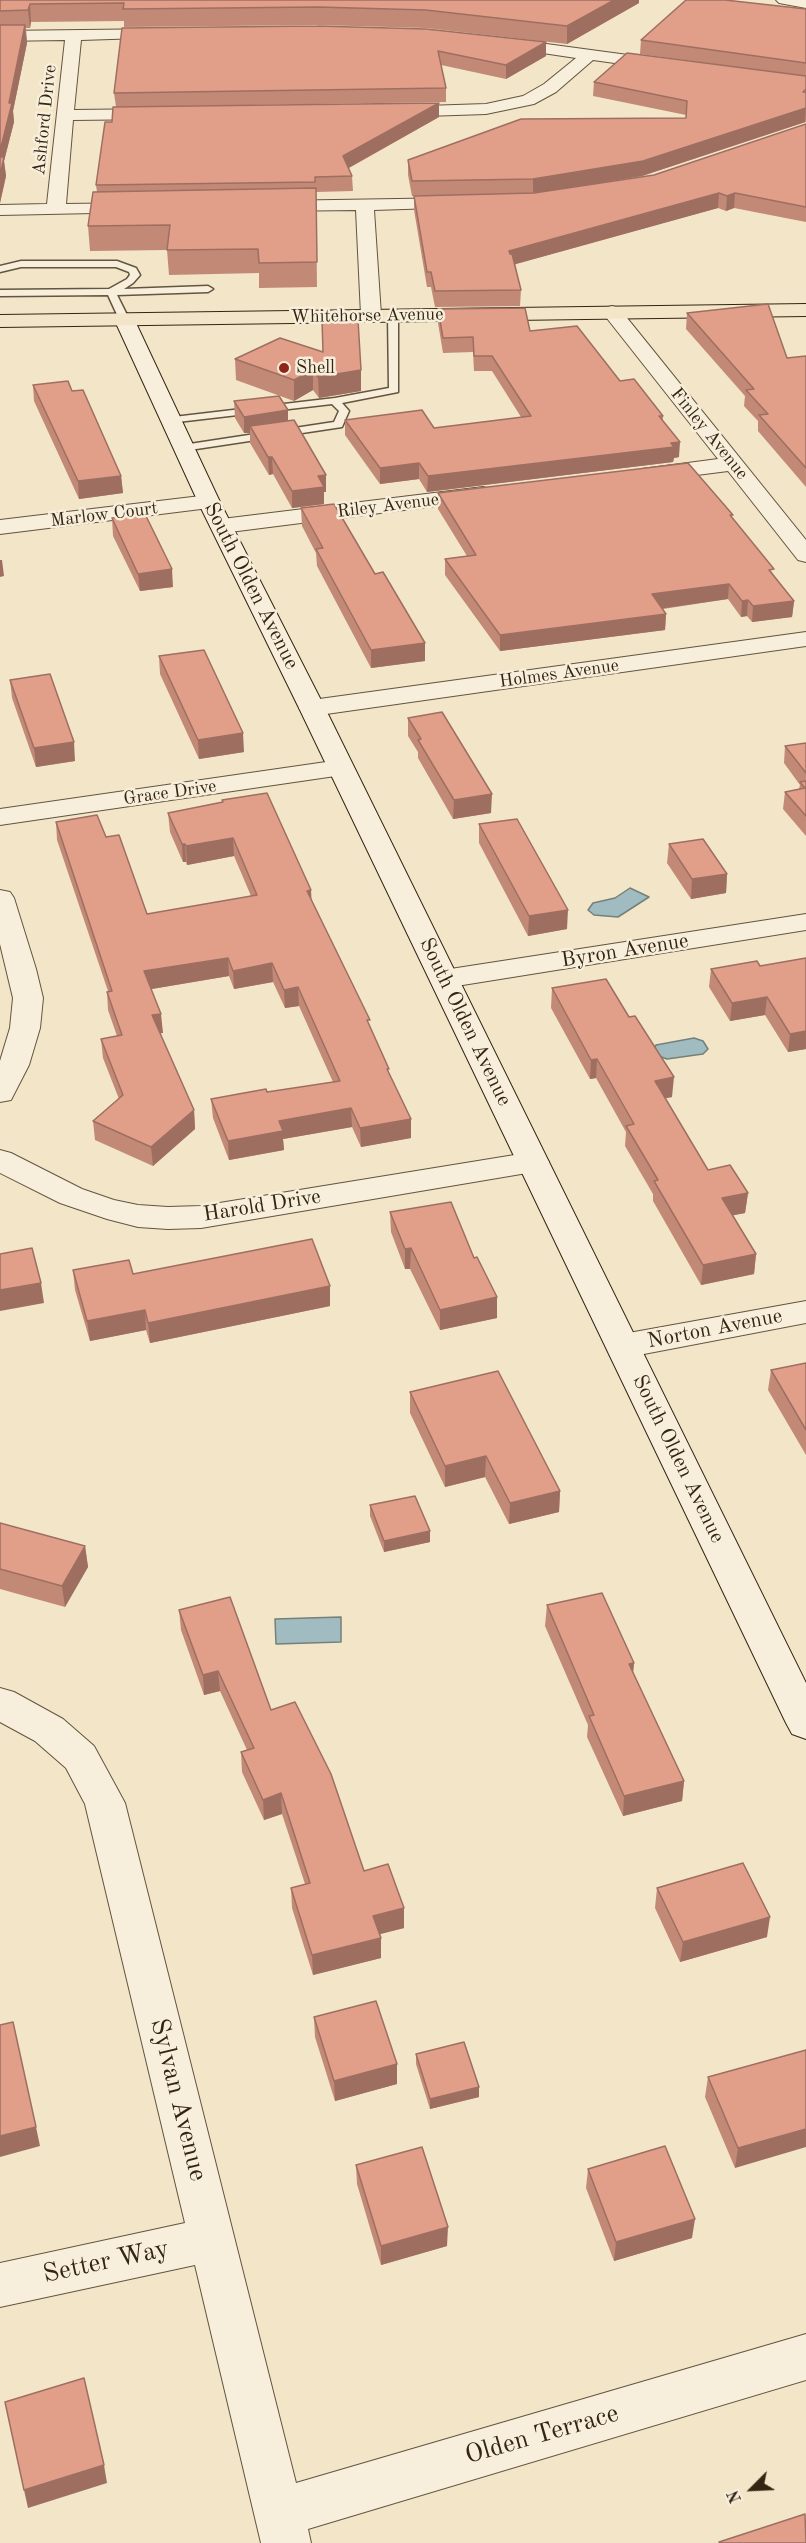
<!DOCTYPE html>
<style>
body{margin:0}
#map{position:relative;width:806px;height:2543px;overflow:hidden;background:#f2e5c8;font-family:"Old Standard TT",serif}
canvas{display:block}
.north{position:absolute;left:722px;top:2459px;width:60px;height:60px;-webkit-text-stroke:4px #f7eedb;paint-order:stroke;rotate:246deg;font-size:16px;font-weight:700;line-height:24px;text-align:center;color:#332511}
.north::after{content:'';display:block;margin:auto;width:21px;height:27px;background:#332511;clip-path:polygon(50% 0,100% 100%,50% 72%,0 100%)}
</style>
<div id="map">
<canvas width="806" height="2543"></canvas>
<div class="north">N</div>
</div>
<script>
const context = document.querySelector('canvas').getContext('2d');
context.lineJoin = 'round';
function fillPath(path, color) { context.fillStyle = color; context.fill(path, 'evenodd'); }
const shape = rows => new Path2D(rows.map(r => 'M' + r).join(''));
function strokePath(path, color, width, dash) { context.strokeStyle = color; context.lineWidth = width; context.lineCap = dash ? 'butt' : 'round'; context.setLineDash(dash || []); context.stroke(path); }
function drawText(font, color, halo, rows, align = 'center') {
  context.font = font + ' "Old Standard TT",serif'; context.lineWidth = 5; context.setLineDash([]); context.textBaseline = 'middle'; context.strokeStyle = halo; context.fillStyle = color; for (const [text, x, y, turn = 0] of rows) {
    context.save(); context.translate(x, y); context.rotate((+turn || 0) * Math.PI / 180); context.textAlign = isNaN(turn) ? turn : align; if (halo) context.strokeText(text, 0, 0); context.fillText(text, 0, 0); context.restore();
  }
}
const water = shape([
 [630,888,649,897,618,917,594,915,588,910,593,903,615,898,630,888],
 [694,1038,703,1041,708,1049,703,1054,667,1059,656,1055,653,1050,656,1045,694,1038],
 [341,1617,341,1642,276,1644,275,1619,341,1617]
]);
fillPath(water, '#a0bcc0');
strokePath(water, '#74807a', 1.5);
const service = shape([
 [21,261,117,261,136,268,140,275,133,283,124,289,208,286,213,289,208,292,117,295,130,321,125,324,120,321,108,295,0,296,0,290,109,289,127,279,130,275,129,272,116,267,21,267,0,272,0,266,21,261],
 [393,312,398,315,398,392,342,403,349,411,342,427,183,451,178,448,183,445,334,422,339,411,332,404,169,423,164,420,165,418,335,398,389,388,388,315,393,312]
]);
const minor = shape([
 [166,29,172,31,174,34,172,37,81,40,74,110,158,109,164,110,166,114,164,118,158,119,73,120,66,204,136,203,142,204,145,208,142,212,0,215,0,205,47,204,65,40,0,41,0,31,166,29],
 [502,38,665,60,673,65,665,70,593,60,556,92,534,104,486,114,395,117,389,116,387,112,389,108,395,107,486,104,523,96,544,84,576,58,496,46,494,43,502,38],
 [460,198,466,199,469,203,466,207,374,210,381,315,378,319,371,321,364,319,361,315,356,210,272,211,266,210,263,206,266,202,272,201,460,198],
 [612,306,619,308,806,540,806,562,798,560,728,471,650,481,642,479,639,474,642,469,718,459,602,312,605,308,612,306],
 [483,487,491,489,494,494,491,499,222,533,214,531,211,526,214,521,222,519,483,487],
 [209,495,217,497,220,502,217,507,0,534,0,520,209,495],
 [806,632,806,646,312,716,303,713,299,708,303,703,312,700,806,632],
 [340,760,349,762,353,768,349,774,0,825,0,809,340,760],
 [0,890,10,892,14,898,36,969,43,998,40,1028,29,1065,11,1100,0,1102,0,1061,10,1028,13,998,0,944,0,890],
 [806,914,806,930,444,988,434,985,430,979,434,973,444,970,806,914],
 [0,1150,11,1153,82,1189,114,1200,138,1205,168,1207,201,1206,533,1152,544,1155,549,1162,544,1169,533,1172,201,1228,168,1229,138,1227,107,1219,60,1203,0,1173,0,1150],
 [806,1301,806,1323,623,1358,611,1354,606,1346,611,1338,623,1334,806,1301],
 [0,1688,14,1692,63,1719,94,1746,125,1803,296,2483,806,2334,806,2380,308,2529,311,2543,261,2543,195,2265,0,2307,0,2263,185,2223,85,1804,66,1768,35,1741,0,1722,0,1688]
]);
const tertiary = shape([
 [776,0,806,0,806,8,779,3,776,0]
]);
const secondary = shape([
 [125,315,132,317,135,321,220,502,325,708,806,1683,806,1739,792,1734,786,1723,299,708,198,502,115,321,118,317,125,315]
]);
const primary = shape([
 [806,304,806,316,0,327,0,315,806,304]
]);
strokePath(service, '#63553f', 3);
strokePath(minor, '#63553f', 2);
strokePath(tertiary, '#63553f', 2);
strokePath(secondary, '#332511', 2);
strokePath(primary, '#332511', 2);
fillPath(service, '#f7eedb');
fillPath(minor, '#f7eedb');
fillPath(tertiary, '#f7eedb');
fillPath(secondary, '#f7eedb');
fillPath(primary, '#f2e5c8');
fillPath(shape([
 [0,0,639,0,639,3,567,44,426,28,318,25,124,27,124,21,31,22,30,28,26,28,27,43,13,111,14,122,4,161,6,176,0,203],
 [806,9,806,122,642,176,562,189,654,175,806,124,806,222,734,208,726,211,718,208,515,264,521,290,520,306,435,307,431,287,427,287,414,210,414,196,447,195,412,196,408,175,408,160,686,118,686,115,593,96,594,82,758,70,640,54,641,40],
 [122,28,546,42,546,56,506,79,441,65,446,88,446,102,116,107,114,93],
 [439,117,349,168,352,176,353,191,316,192,317,287,259,288,259,273,169,275,167,250,90,251,88,226,97,192,96,185],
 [438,309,530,331,620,381,663,416,663,421,679,457,674,458,673,462,427,492,419,479,380,484,345,435,345,420,434,428,521,417,492,371,474,371,473,352,443,353,438,323],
 [687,313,787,358,806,356,806,487,758,431,758,421,744,406,745,396,686,329],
 [235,359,361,370,361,391,319,398,313,390,294,401,236,380],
 [33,385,72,391,121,476,123,493,79,499,34,401],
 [234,401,288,410,288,421,326,492,324,492,324,504,292,508,273,474,269,475,250,443,250,433,244,433,235,418],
 [438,493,733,519,774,575,794,601,792,617,752,622,747,616,741,617,728,599,663,609,666,614,665,630,500,651,445,575,445,559,467,556,438,509],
 [301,508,425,643,425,661,371,668,317,566,316,553,302,526],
 [112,518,173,587,140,591,113,536],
 [159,656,244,752,199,759,160,674],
 [10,680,75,761,36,767,12,698],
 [408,718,491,813,453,819,418,758,418,752,408,736],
 [806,743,806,836,783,809,785,792,799,789,800,785,784,763,785,746],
 [222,800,311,890,311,900,370,1027,389,1073,411,1119,411,1138,361,1147,352,1127,283,1139,284,1150,229,1160,213,1118,211,1099,267,1092,333,1082,299,1006,285,1008,273,982,234,989,229,976,151,989,163,1033,160,1033,194,1110,195,1129,153,1166,95,1140,93,1121,119,1099,103,1058,101,1039,117,1036,108,1010,107,992,108,991,57,840,56,822,106,837,147,914,251,896,234,856,187,865,186,862,183,862,170,832,168,813,222,802],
 [479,824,567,929,528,936,479,843],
 [669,844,727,874,726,893,691,899,667,863],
 [806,958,806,1049,788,1052,765,1015,730,1021,709,987,711,969,760,966],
 [552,988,672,1097,665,1098,708,1170,748,1193,745,1213,733,1215,756,1254,754,1274,701,1285,653,1201,653,1194,625,1146,626,1132,596,1078,590,1079,551,1008],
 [390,1212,474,1258,497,1297,497,1318,440,1330,410,1269,405,1269,391,1232],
 [73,1270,133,1274,330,1306,150,1343,146,1330,90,1341,75,1290],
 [806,1363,806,1455,768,1390,771,1370],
 [410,1392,560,1491,559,1512,509,1524,485,1477,445,1487,410,1413],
 [370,1505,430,1531,430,1542,384,1552,370,1516],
 [0,1523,85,1546,88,1567,65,1607,0,1589],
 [547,1605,634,1663,633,1673,684,1781,682,1801,623,1816,587,1737,588,1725,545,1626],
 [179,1610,271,1710,364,1871,404,1928,379,1934,381,1958,313,1975,292,1908,291,1888,305,1884,282,1814,264,1820,242,1772,241,1752,247,1750,220,1691,204,1695,181,1630],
 [657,1888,767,1937,680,1962,655,1908],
 [314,2017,397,2064,397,2084,335,2101,315,2037],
 [806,2050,735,2168,705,2097,708,2077],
 [416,2054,479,2087,479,2097,430,2109,416,2064],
 [356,2165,447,2246,381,2265,357,2184],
 [588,2169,692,2238,614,2261,586,2188]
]), '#c28977');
fillPath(shape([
 [614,0,639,0,639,3,567,44,567,26],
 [30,4,31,22,30,28,28,10],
 [25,25,27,43,13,111,14,122,4,161,6,176,0,203,0,151],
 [546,42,546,56,506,79,506,65],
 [439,103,439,117,343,171,343,156],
 [806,108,805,122,642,176,533,194,533,179],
 [719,193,718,208,509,266,509,251],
 [735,193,734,208,726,211,727,196],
 [313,370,313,390,294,401,294,380],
 [361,370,361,391,319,398,318,377],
 [288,410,288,427,250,426,250,433,244,433,244,417],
 [680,442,679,457,674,458,673,462,427,492,428,476],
 [268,457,272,457,273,474,269,475],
 [419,463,419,479,380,484,380,468],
 [326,475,326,492,324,492,324,504,292,508,292,491,318,476],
 [121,476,123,493,79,499,78,481],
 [0,560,2,560,4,576,0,577],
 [172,569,173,587,140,591,138,574],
 [729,584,728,599,651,610,652,594],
 [748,600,747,616,741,617,742,601],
 [794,601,792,617,752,622,753,606],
 [666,614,665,630,500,651,500,635],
 [425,643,425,661,371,668,371,650],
 [243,733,244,752,199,759,198,740],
 [74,742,75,761,36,767,34,748],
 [492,794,491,813,453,819,454,800],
 [233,838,234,856,187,865,186,846],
 [182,844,185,844,186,862,183,862],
 [727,874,726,893,691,899,692,879],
 [311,890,312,909,307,891],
 [568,910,567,929,528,936,529,916],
 [228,958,229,976,146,990,144,971],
 [272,963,273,982,234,989,233,971],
 [298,987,299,1006,285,1008,284,990],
 [767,997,765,1015,730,1021,732,1003],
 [161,1014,163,1033,154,1034,152,1015],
 [806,1031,806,1049,788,1052,790,1034],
 [597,1059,596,1078,590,1079,591,1060],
 [674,1077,672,1097,653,1101,655,1081],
 [351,1108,352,1127,283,1139,284,1150,229,1160,228,1141,279,1121],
 [194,1110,195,1129,153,1166,151,1147],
 [411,1119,411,1138,361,1147,360,1128],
 [748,1193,745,1213,720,1218,722,1198],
 [411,1248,410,1269,405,1269,405,1249],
 [756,1254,754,1274,701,1285,703,1265],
 [41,1283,44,1303,0,1311,0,1290],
 [330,1286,330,1306,150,1343,148,1323],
 [497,1297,497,1318,440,1330,440,1310],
 [145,1310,146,1330,90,1341,87,1321],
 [486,1456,485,1477,445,1487,445,1466],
 [560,1491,559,1512,509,1524,510,1503],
 [430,1531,430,1542,384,1552,384,1541],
 [85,1546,88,1567,65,1607,62,1586],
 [634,1663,632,1683,629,1664],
 [218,1671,220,1691,204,1695,203,1675],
 [684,1781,682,1801,623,1816,624,1796],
 [281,1793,282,1814,264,1820,263,1800],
 [404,1908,404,1928,373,1936,373,1916],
 [770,1917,767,1937,680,1962,683,1942],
 [381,1938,381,1958,313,1975,312,1955],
 [397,2064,397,2084,335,2101,334,2081],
 [479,2087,479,2097,430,2109,430,2099],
 [36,2127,40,2146,0,2157,0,2136],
 [806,2129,806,2147,735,2168,738,2148],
 [695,2219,692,2238,614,2261,616,2242],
 [448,2227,447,2246,381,2265,381,2246],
 [104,2465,107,2483,28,2508,24,2490]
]), '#9e6f61');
const building = shape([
 [0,0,614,0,567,26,426,10,318,7,123,9,124,3,30,4,28,10,0,11,0,0],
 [686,0,725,0,806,9,806,63,641,40,686,0],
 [0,25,25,25,9,103,12,103,0,151,0,25],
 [318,26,426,29,546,42,506,65,438,51,446,88,114,93,122,28,318,26],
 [627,53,806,76,806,89,803,92,806,92,806,108,643,161,533,179,412,181,408,160,521,119,686,118,687,101,594,82,627,53],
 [439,103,343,156,352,176,315,177,315,182,96,185,105,122,112,122,113,107,439,103],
 [806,124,806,207,735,193,727,196,719,193,509,251,510,254,512,254,521,290,435,291,431,272,427,272,414,196,534,193,654,175,806,124],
 [0,157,4,157,0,176,0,157],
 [316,188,317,262,259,263,258,249,167,250,170,225,88,226,93,192,316,188],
 [768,304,787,358,806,356,806,468,759,415,768,414,746,390,754,389,687,313,768,304],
 [525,308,530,331,577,326,620,381,634,379,663,416,659,416,680,442,671,443,674,447,428,476,419,463,380,468,345,420,422,410,434,428,531,416,492,356,474,356,473,337,443,338,438,309,525,308],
 [322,320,358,320,361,370,318,377,313,370,294,380,235,359,280,338,323,352,322,320],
 [68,381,72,391,83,390,121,476,78,481,33,385,68,381],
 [279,396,288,410,244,417,234,401,279,396],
 [294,420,326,475,318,476,324,487,292,491,272,457,268,457,250,426,294,420],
 [688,463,733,515,730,515,774,569,769,570,794,601,753,606,748,600,742,601,729,584,652,594,666,614,500,635,445,559,476,555,438,493,688,463],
 [334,504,375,574,383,572,425,643,371,650,316,549,323,548,301,508,334,504],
 [145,514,172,569,138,574,112,518,145,514],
 [204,650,243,733,198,740,159,656,204,650],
 [50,674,74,742,34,748,10,680,50,674],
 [442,712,492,794,454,800,418,740,421,739,408,718,442,712],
 [806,743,806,773,785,746,806,743],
 [806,781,806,816,785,792,805,788,800,782,806,781],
 [267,793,311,890,307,891,370,1020,367,1020,389,1069,387,1069,411,1119,360,1128,351,1108,279,1121,283,1131,228,1141,211,1099,266,1089,267,1092,340,1081,298,987,284,990,272,963,233,971,228,958,144,971,161,1014,152,1015,194,1110,151,1147,93,1121,123,1095,101,1039,122,1035,107,992,112,991,56,822,97,815,106,837,119,835,147,914,257,895,233,838,186,846,185,844,182,844,168,813,223,802,222,800,267,793],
 [517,819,568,910,529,916,479,824,517,819],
 [703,839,727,874,692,879,669,844,703,839],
 [806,958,806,1031,790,1034,767,997,732,1003,711,969,757,961,760,966,806,958],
 [606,979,629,1017,635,1016,674,1077,655,1081,708,1170,730,1165,748,1193,722,1198,756,1254,703,1265,654,1181,658,1180,626,1126,634,1124,597,1059,591,1060,552,988,606,979],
 [451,1202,474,1258,477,1257,497,1297,440,1310,411,1248,405,1249,390,1212,451,1202],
 [312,1239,330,1286,148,1323,145,1310,87,1321,73,1270,129,1260,133,1274,312,1239],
 [32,1248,41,1283,0,1290,0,1254,32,1248],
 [806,1363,806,1430,771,1370,806,1363],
 [498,1371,560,1491,510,1503,486,1456,445,1466,410,1392,498,1371],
 [415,1496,430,1531,384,1541,370,1505,415,1496],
 [0,1523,85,1546,62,1586,0,1569,0,1523],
 [602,1593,634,1663,629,1664,684,1781,624,1796,589,1716,594,1715,547,1605,602,1593],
 [230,1597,271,1710,295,1702,331,1774,364,1871,388,1864,404,1908,373,1916,381,1938,312,1955,291,1888,310,1883,281,1793,263,1800,241,1752,254,1748,218,1671,203,1675,179,1610,230,1597],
 [743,1863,770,1917,683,1942,657,1888,743,1863],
 [376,2001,397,2064,334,2081,314,2017,376,2001],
 [13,2022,36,2127,0,2136,0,2025,13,2022],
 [464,2042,479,2087,430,2099,416,2054,464,2042],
 [806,2050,806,2129,738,2148,708,2077,806,2050],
 [665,2146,695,2219,616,2242,588,2169,665,2146],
 [422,2147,448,2227,381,2246,356,2165,422,2147],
 [84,2378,104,2465,24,2490,5,2402,84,2378],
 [805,2514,806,2543,720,2543,719,2542,805,2514]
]);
fillPath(building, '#e19f8a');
strokePath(building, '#9e6f61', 1.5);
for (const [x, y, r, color] of [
 [284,368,6,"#8f2418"]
]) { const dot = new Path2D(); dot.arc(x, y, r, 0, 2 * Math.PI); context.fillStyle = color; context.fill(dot); strokePath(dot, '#f7eedb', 2); }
drawText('18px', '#332511', '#f7eedb', [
 ["Ashford Drive",45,120,-84],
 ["Whitehorse Avenue",367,316,-1],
 ["Finley Avenue",709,434,51],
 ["Riley Avenue",388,506,-7],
 ["Marlow Court",104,515,-7],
 ["Holmes Avenue",559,674,-8],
 ["Grace Drive",170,793,-8]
]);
drawText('18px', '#332511', '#f7eedb', [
 ["Shell",296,368]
], 'left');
drawText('21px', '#332511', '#f7eedb', [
 ["South Olden Avenue",251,586,63],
 ["Byron Avenue",625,951,-9],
 ["South Olden Avenue",465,1022,64],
 ["Harold Drive",262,1206,-9],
 ["Norton Avenue",715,1329,-11],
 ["South Olden Avenue",678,1459,64]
]);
drawText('26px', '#332511', '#f7eedb', [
 ["Sylvan Avenue",178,2100,76],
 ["Setter Way",106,2262,-12],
 ["Olden Terrace",542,2435,-16]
]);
</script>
